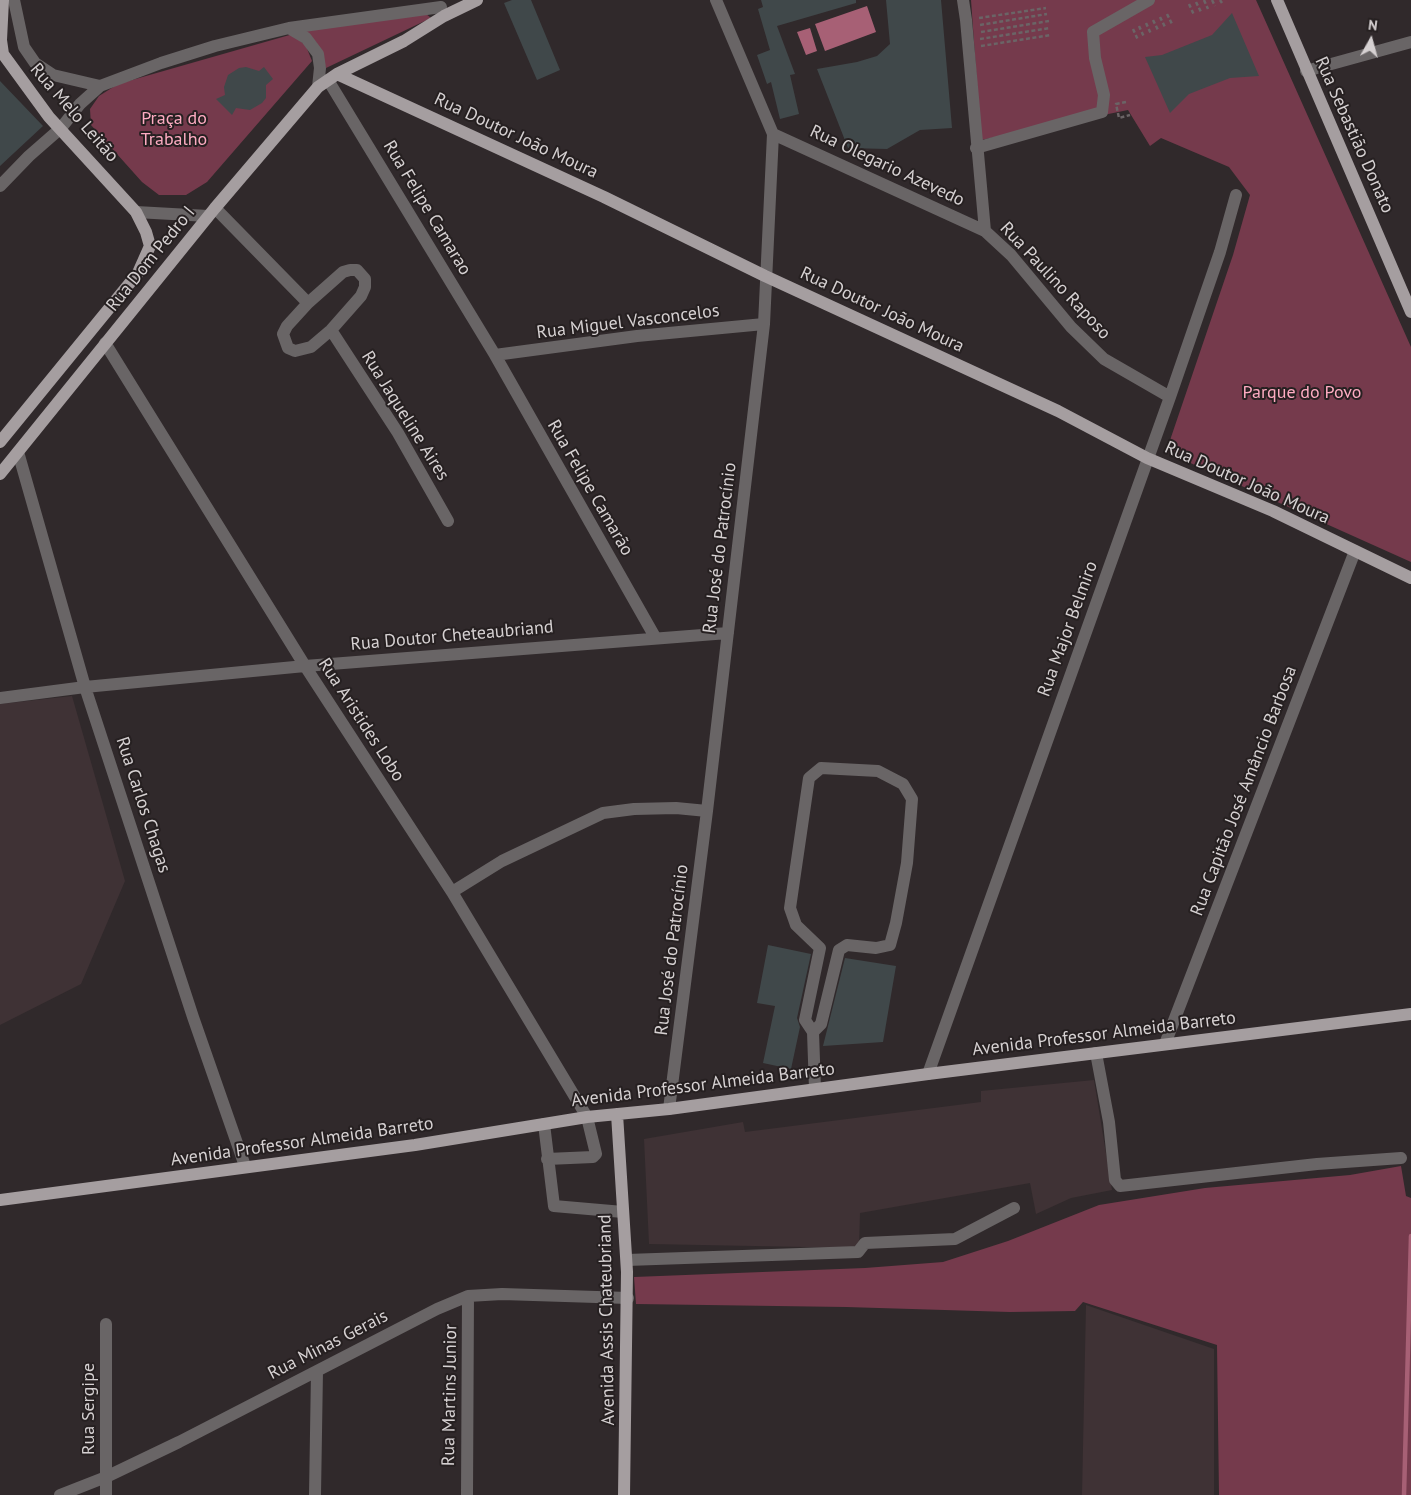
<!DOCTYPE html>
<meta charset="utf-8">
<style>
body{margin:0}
#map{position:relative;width:1411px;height:1495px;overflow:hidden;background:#30292b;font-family:"PT Sans",sans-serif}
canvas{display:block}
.north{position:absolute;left:1346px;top:15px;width:50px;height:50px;-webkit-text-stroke:4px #262021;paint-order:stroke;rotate:7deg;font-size:14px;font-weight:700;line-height:20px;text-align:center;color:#d6d1d2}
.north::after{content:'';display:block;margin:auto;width:18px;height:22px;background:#d6d1d2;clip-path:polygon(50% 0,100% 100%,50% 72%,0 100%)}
</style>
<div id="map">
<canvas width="1411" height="1495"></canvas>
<div class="north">N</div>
</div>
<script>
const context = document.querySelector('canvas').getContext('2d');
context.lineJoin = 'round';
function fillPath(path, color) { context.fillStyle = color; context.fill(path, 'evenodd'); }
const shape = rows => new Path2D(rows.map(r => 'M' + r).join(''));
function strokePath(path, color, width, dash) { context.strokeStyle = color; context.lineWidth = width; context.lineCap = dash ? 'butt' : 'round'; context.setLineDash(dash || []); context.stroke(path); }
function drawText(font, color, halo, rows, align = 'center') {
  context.font = font + ' "PT Sans",sans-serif'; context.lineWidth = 4; context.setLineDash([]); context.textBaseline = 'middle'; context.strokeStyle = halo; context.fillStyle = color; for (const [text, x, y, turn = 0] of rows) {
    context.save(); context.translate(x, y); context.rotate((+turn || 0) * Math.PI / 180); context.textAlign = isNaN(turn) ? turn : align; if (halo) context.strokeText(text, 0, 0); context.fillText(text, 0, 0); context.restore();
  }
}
fillPath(shape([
 [72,696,125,881,81,984,0,1025,0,704],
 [1094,1080,1112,1190,1071,1198,1036,1214,1030,1183,860,1213,859,1248,649,1244,644,1139,743,1122,745,1132,981,1102,981,1091],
 [1086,1305,1214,1349,1214,1495,1082,1495]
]), '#3f3235');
fillPath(shape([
 [971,0,1256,0,1411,347,1411,562,1166,452,1233,255,1250,195,1229,167,1161,138,1150,146,1128,110,981,140],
 [425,13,431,18,326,68,316,42,304,31],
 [293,34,306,46,312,61,207,182,186,195,159,195,142,182,91,125,90,109,99,96,118,84],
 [1401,1166,1406,1196,1411,1198,1411,1495,1219,1495,1217,1345,1083,1302,1075,1311,1010,1312,846,1307,636,1304,634,1277,865,1268,943,1262,1008,1241,1099,1205,1205,1188,1350,1175]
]), '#753a4c');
fillPath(shape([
 [867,6,876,32,825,51,815,24],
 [810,28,817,51,806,55,797,32]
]), '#a76075');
strokePath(shape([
 [1404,1495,1411,1236]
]), '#a76075', 4.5);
fillPath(shape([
 [512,0,531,0,560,70,537,80,504,3],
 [761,0,856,0,856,3,777,26,795,74,790,75,799,114,780,119,771,82,767,84,757,55,770,50,758,9,763,7],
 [886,0,941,0,952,128,920,130,887,149,848,148,817,69,857,62,877,56,890,44],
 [1232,13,1259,76,1230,78,1189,94,1170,113,1145,57,1162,55,1212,35],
 [246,67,259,71,264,67,273,79,266,85,266,98,262,103,250,110,236,108,232,115,216,99,225,95,224,87,228,75,239,68],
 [0,81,43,126,0,166],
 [768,945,811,954,797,1018,800,1027,791,1069,763,1063,775,1006,757,1003],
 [845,958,896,966,883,1042,823,1046]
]), '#40484a');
strokePath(shape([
 [1204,0,1208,9],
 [1212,0,1215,6],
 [1220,0,1222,3],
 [1196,2,1201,12],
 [1189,4,1194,15],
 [1167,14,1172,24],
 [1160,17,1165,27],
 [979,18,1046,8],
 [1153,20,1158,30],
 [1146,23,1151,34],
 [980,25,1047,14],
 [1139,26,1144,37],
 [1133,29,1138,40],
 [981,32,1049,21],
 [980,39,1050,28],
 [981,46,1051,35],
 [1126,102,1116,104,1119,118,1130,115]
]), '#6b6466', 2.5, [4, 2.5]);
strokePath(shape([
 [14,0,24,47,35,63,53,75,100,86,161,63,215,46,289,28,441,7],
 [963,0,966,20,985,231],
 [289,28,306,38,318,54,320,68,318,87],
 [1306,71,1411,42],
 [328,80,495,355,655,637],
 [773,134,985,231,1011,255,1071,327,1104,359,1170,397],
 [976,148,1102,112,1104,95,1095,58,1093,32,1149,0],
 [0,186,29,156,61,128,80,104,100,86],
 [215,208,308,303],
 [136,212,208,216],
 [350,270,357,270,365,279,365,287,361,296,331,330,311,347,295,351,288,348,283,334,287,326,308,303,343,272,350,270],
 [331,330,398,433,448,521],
 [105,343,305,666,452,892,587,1117,596,1154,593,1157,547,1159],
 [495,355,637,336,764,324],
 [18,452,85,687,193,1017,245,1166],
 [0,698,85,687,305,666,728,633],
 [452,892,502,861,603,813,634,809,676,808,707,811],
 [813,1032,821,1024,839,950,847,945,876,948,890,945,896,923,907,863,912,799,903,784,878,771,821,768,809,778,790,908,796,925,820,948,805,1020,813,1032,815,1089],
 [1165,1044,1355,551],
 [1096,1053,1109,1122,1115,1180,1120,1186,1317,1164,1401,1158],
 [928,1074,1170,397,1220,252,1236,195],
 [669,1109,707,811,764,324,773,134,716,0],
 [544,1124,554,1206,623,1212],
 [627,1260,858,1252,865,1243,955,1239,1014,1208],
 [106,1324,106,1495],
 [60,1495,106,1477,179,1442,437,1309,468,1296,502,1294,628,1298],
 [315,1495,317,1371],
 [467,1495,468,1296]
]), '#696566', 12);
strokePath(shape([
 [1277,0,1411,312],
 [337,74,604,197,765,276,1058,411,1147,458,1273,511,1411,578],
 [0,442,138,273,150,246,146,232,136,212,49,117,3,54,1,40,3,0],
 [0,474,215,208,318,87,337,74,404,41,444,16,477,0],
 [617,1114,627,1272,624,1495],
 [0,1200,415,1145,587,1117,669,1109,928,1074,1411,1014]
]), '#a59ea0', 12);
drawText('18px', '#d6d1d2', '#262021', [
 ["Rua Melo Leitão",74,113,49],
 ["Rua Sebastião Donato",1354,135,66],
 ["Rua Doutor João Moura",516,136,25],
 ["Rua Olegario Azevedo",887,166,25],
 ["Rua Felipe Camarao",427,208,59],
 ["Rua Dom Pedro I",151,259,-51],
 ["Rua Paulino Raposo",1055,281,47],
 ["Rua Doutor João Moura",882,310,25],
 ["Rua Miguel Vasconcelos",628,322,-7],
 ["Rua Jaqueline Aires",405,416,58],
 ["Rua Doutor João Moura",1247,483,24],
 ["Rua Felipe Camarão",590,488,60],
 ["Rua José do Patrocínio",720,548,-83],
 ["Rua Major Belmiro",1068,629,-70],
 ["Rua Doutor Cheteaubriand",452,636,-5],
 ["Rua Aristides Lobo",361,720,57],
 ["Rua Capitão José Amâncio Barbosa",1244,791,-69],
 ["Rua Carlos Chagas",143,805,72],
 ["Rua José do Patrocínio",672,950,-83],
 ["Avenida Professor Almeida Barreto",1104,1034,-7],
 ["Avenida Professor Almeida Barreto",703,1085,-7],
 ["Avenida Professor Almeida Barreto",302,1142,-8],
 ["Avenida Assis Chateubriand",607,1320,-91],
 ["Rua Minas Gerais",328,1345,-27],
 ["Rua Martins Junior",450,1395,-89],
 ["Rua Sergipe",89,1409,-90]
]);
drawText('18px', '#feacc2', '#262021', [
 ["Praça do",174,119],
 ["Trabalho",174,140],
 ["Parque do Povo",1302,393]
]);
</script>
